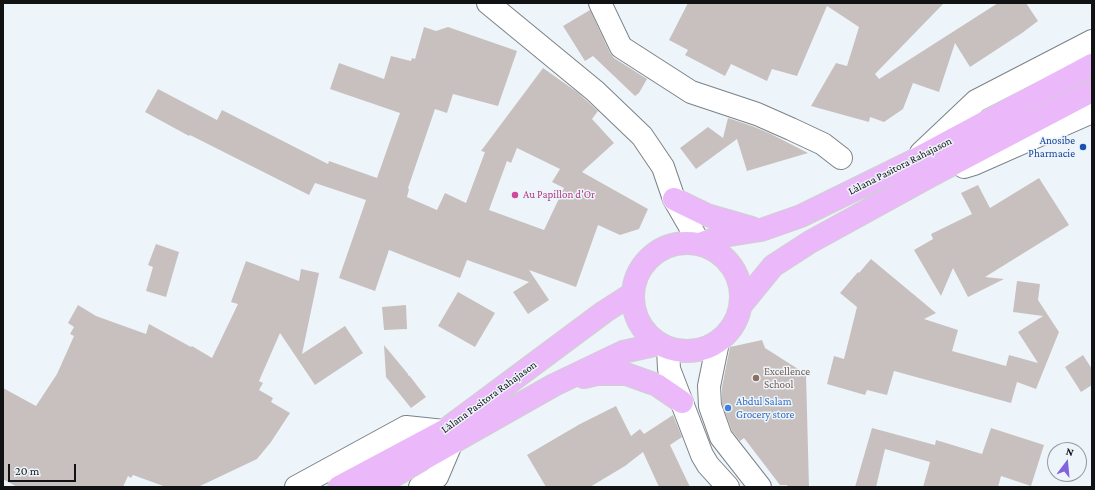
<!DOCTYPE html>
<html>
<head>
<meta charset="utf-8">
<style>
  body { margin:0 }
  #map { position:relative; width:1095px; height:490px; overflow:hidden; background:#eef5fa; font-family:"Crimson Pro",serif }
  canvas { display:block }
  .frame { position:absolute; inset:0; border:4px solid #101214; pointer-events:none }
  .north { position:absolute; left:1047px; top:442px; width:40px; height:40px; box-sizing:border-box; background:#eef5fa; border:1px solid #959a9e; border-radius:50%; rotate:16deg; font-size:11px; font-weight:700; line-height:16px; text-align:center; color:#101214 }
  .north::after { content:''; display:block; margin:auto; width:14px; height:18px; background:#8362dd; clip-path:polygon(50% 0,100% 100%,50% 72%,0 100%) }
  .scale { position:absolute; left:8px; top:464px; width:68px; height:18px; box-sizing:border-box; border:2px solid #101214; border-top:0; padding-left:5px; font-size:12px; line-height:14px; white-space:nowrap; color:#101214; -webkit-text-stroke:3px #eef5fa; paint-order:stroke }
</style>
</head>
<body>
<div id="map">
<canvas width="1095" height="490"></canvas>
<div class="frame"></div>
<div class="north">N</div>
<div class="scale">20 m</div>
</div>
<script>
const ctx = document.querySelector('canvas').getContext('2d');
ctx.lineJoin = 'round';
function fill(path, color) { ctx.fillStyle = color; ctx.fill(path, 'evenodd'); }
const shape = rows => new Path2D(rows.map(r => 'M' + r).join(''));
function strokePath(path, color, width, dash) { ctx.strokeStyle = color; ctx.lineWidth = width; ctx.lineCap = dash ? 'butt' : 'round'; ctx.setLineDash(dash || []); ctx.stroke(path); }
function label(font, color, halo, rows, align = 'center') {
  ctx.font = font + ' "Crimson Pro",serif'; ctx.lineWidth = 3; ctx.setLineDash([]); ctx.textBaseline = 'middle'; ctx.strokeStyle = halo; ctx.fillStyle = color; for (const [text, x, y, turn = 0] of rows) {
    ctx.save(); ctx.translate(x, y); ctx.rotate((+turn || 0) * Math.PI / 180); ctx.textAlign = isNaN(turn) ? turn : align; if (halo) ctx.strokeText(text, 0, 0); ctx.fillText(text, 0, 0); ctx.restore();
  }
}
const building = shape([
  [688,3,944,3,875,74,879,79,998,3,1026,3,1038,21,1022,33,970,67,955,43,939,92,913,83,903,109,884,122,870,117,869,122,811,106,836,63,847,66,859,27,827,6,797,76,772,69,767,81,731,64,725,76,685,55,688,50,669,40],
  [590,10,610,53,614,58,647,79,639,93,635,96,593,56,585,61,563,26],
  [424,27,436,31,448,27,517,51,498,106,453,94,447,113,435,109,408,188,409,189,407,197,437,210,445,193,466,203,485,152,481,151,543,68,577,92,598,111,592,119,614,143,582,172,648,209,639,229,620,235,598,225,576,287,529,270,549,300,528,314,513,292,529,282,467,260,460,278,389,250,375,291,339,278,366,200,315,183,309,195,190,135,189,136,145,112,158,89,217,120,222,110,328,164,329,161,377,178,400,113,330,89,339,63,384,79,391,56,411,61,412,58,415,59],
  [517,148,560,169,552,182,564,188,544,230,489,210,507,161,511,163],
  [728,118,752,126,771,134,808,153,747,171,737,139,696,169,680,148,708,127,723,138],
  [1039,178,1069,225,985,277,1004,279,968,297,953,268,941,296,914,250,933,239,931,234,972,214,961,193,978,185,990,208],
  [156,244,179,252,166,297,146,291,153,267,148,265],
  [871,259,936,313,924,319,958,330,952,351,1006,366,1009,355,1038,363,1018,332,1043,316,1013,312,1017,281,1040,284,1038,300,1059,332,1036,389,1017,382,1011,403,894,371,887,395,867,390,865,395,827,384,834,356,844,359,857,307,840,293,858,272,859,273],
  [246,261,299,281,301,269,319,273,302,354,345,326,363,353,315,385,280,333,259,381,263,383,259,390,273,398,271,402,290,413,271,442,257,459,198,487,166,487,133,475,131,478,128,476,123,487,17,487,3,479,3,388,36,406,57,374,74,336,70,334,74,327,68,323,78,305,96,316,146,334,149,324,191,347,192,346,212,358,238,304,231,302],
  [458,292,495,313,475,347,438,326],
  [406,305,407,329,384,330,382,307],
  [762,340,765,348,806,374,809,487,788,487,787,485,780,485,744,438,740,441,732,431,722,404,722,387,730,347],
  [384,345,408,374,408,376,409,375,426,397,411,408,386,377],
  [1083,355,1092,369,1092,385,1081,392,1065,367],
  [616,406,631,436,640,429,644,434,673,415,682,437,670,445,690,487,659,487,643,452,625,466,590,487,546,487,527,455,580,424],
  [872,428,935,445,936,440,982,454,991,428,1044,445,1031,486,1001,476,998,487,923,487,930,462,885,449,876,487,855,487]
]);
const minor = shape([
  [488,3,595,91,642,136,663,167,674,199,700,244],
  [600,3,621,47,691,92,757,114,791,129,823,144,841,158],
  [921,153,976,101,1092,41],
  [964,167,974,164,1092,112],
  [718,342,709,386,710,406,721,437,760,487],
  [668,349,669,369,702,455,708,465,728,487],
  [296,487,406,427,444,431],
  [420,487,437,477,451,444]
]);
const major = shape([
  [674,199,707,215,752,228],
  '633 297a54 54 0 1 1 108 0a54 54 0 1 1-108 0Z',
  [700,244,723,236,761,230,801,216,911,162,1092,65],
  [742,304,773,266,810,242,930,176,1092,91],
  [584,377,597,374,626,374,657,385,682,402],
  [339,487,444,431,604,312,632,294],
  [374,487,554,385,623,352,659,344]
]);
const markers = [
  [1083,147,4,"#1a4fb4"],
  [515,195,4,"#d1479c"],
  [756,378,4,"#8d6e63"],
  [728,408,4,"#3f7fe0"]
];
const transitNames = [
  ["Anosibe",1075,141],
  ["Pharmacie",1075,154]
];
const streetNames = [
  ["Làlana Pasitora Rahajason",900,166,-27],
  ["Làlana Pasitora Rahajason",489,397,-36]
];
const hotelNames = [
  ["Au Papillon d'Or",523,195]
];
const educationNames = [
  ["Excellence",764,372],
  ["School",764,385]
];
const shopNames = [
  ["Abdul Salam",736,402],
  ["Grocery store",736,415]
];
fill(building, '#c8c0be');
strokePath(minor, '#7c8287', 24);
strokePath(major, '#cfd0d0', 24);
strokePath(minor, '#fff', 22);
strokePath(major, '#ebb9fa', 22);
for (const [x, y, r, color] of markers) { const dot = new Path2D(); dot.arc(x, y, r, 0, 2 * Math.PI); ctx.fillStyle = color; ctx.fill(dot); strokePath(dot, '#eef5fa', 1.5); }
label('11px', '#164399', '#eef5fa', transitNames, 'right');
label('11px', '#101214', '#eef5fa', streetNames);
label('11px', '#b23c85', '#eef5fa', hotelNames, 'left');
label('11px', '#785e54', '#eef5fa', educationNames, 'left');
label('11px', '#366cbe', '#eef5fa', shopNames, 'left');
</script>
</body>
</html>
